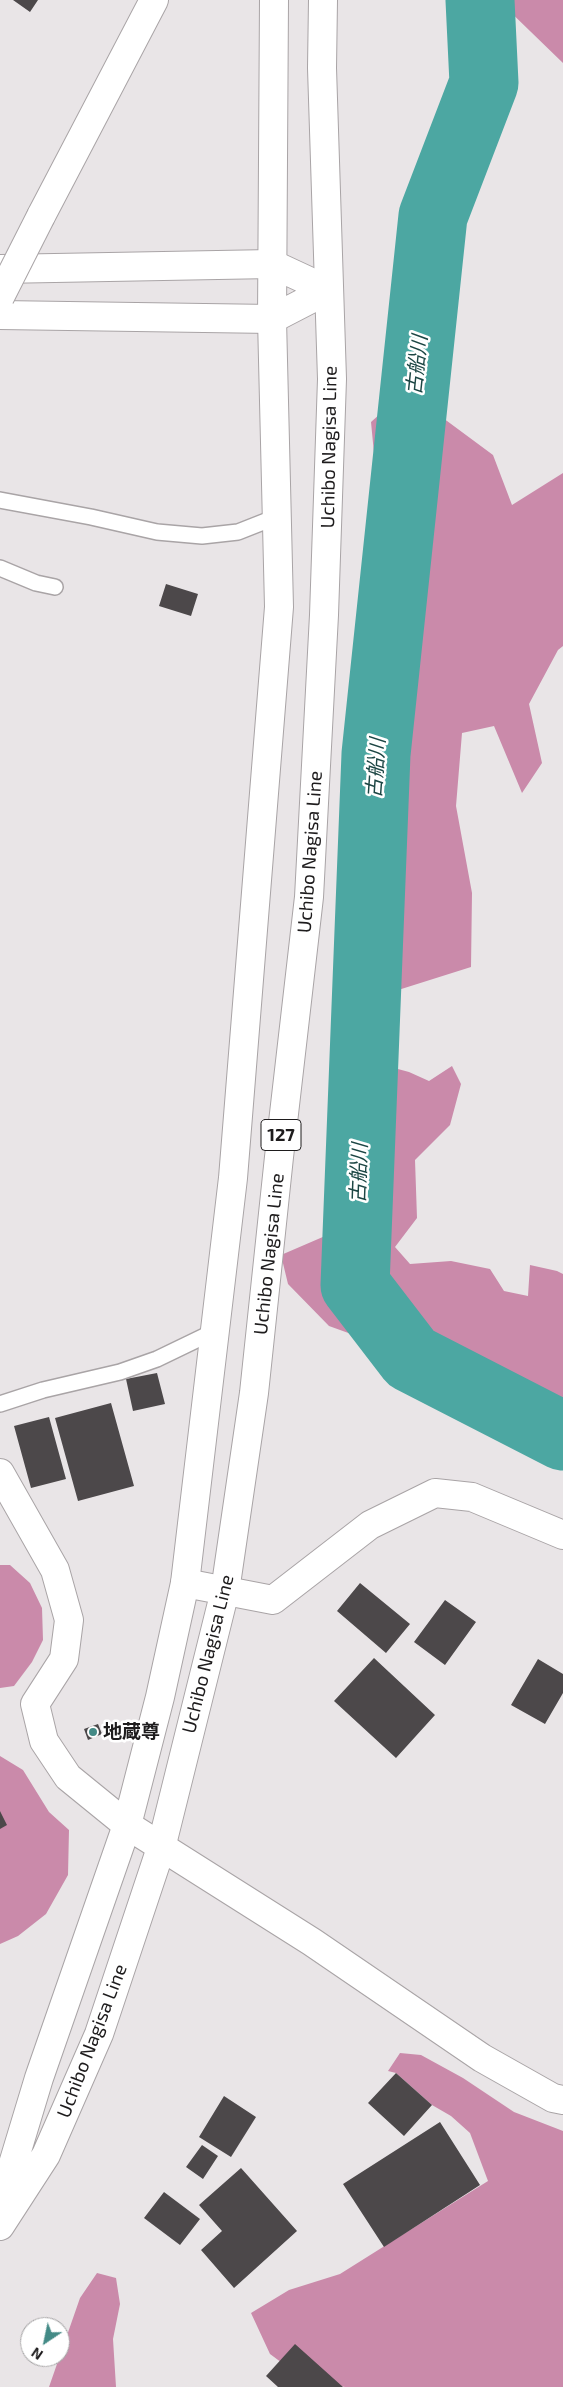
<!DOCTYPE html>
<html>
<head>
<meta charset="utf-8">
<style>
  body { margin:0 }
  #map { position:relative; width:563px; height:2387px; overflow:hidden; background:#e9e5e7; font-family:"Exo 2",sans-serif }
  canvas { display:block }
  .north { position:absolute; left:20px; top:2317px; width:50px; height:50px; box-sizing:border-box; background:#fff; border:1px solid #a5a4a5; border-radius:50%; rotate:214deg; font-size:14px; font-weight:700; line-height:20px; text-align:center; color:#1e1c1d }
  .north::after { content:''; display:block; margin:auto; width:18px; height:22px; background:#438a86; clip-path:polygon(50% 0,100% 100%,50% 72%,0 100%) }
</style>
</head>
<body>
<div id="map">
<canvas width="563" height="2387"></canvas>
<div class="north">N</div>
</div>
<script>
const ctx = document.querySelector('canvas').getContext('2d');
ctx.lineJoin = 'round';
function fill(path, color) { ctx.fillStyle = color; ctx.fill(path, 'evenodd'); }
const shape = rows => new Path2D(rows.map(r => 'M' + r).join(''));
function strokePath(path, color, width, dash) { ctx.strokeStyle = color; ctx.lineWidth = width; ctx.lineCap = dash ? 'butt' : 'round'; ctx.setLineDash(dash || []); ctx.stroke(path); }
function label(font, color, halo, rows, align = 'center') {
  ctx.font = font + ' "Exo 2","Noto Sans JP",sans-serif'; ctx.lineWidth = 5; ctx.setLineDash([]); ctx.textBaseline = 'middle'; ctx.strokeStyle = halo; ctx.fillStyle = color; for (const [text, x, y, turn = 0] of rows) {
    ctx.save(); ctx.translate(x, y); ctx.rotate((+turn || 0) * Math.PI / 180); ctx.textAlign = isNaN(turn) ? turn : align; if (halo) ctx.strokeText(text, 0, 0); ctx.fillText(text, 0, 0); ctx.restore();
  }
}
const forest = shape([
  [498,0,563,0,563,63],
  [399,397,443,418,493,455,512,505,563,473,563,646,558,650,529,704,542,763,522,793,494,726,462,733,456,806,472,893,471,967,395,991,363,932,366,859,388,788,379,660,377,485,371,422],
  [383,1065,409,1072,429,1081,452,1066,461,1084,450,1125,415,1160,417,1218,395,1247,410,1264,451,1261,490,1269,504,1291,528,1296,530,1265,557,1271,563,1274,563,1453,544,1421,498,1407,453,1359,407,1331,365,1339,329,1326,288,1284,281,1255,339,1230,353,1187,362,1088],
  [0,1565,10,1565,30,1583,42,1608,43,1640,32,1662,14,1686,0,1688],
  [0,1756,23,1770,49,1812,69,1830,68,1875,46,1914,18,1936,0,1944],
  [400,2053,421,2055,463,2078,514,2112,563,2131,563,2387,345,2387,305,2380,270,2354,251,2313,289,2290,340,2274,488,2181,470,2133,451,2116,432,2105,396,2073,388,2071],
  [97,2273,116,2278,120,2304,113,2339,116,2387,49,2387,80,2298]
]);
const river = shape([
  [480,0,484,83,433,216,376,754,355,1285,411,1358,563,1436]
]);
const building = shape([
  [13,0,38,0,30,12],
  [166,584,198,594,191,616,159,606],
  [157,1373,165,1404,133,1411,126,1379],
  [111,1403,134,1486,78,1501,55,1418],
  [49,1417,66,1479,31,1488,14,1426],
  [360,1583,410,1624,386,1653,337,1611],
  [445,1600,476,1622,445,1665,414,1642],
  [374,1658,435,1715,396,1758,334,1701],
  [538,1659,563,1674,563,1693,545,1724,511,1705],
  [98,1724,102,1734,88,1740,84,1729],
  [0,1811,7,1825,0,1829],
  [396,2073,432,2105,404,2136,368,2103],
  [224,2096,256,2117,231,2157,199,2137],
  [440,2122,480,2185,384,2247,343,2184],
  [202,2145,218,2156,203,2179,186,2167],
  [241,2168,297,2231,234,2288,201,2250,222,2231,199,2205],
  [164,2192,200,2219,180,2245,144,2218],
  [295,2344,343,2387,278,2387,266,2376]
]);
const service = shape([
  [0,500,91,517,157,532,202,536,238,532,276,517],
  [0,568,36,583,55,587],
  [0,1404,43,1390,120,1372,157,1359,215,1331]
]);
const minor = shape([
  [41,216,154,0],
  [0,1473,55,1570,69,1620,64,1659,35,1704,44,1741,68,1777,127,1825],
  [185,1583,273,1600,370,1525,435,1493,472,1497,563,1535]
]);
const tertiary = shape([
  [127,1825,312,1942,482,2058,553,2098,563,2100]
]);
const trunk = shape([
  [0,2207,39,2078,127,1825,160,1697,185,1583,233,1178,279,607,272,319,274,0],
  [0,2226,46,2155,99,2034,161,1848,225,1591,254,1393,279,1157,309,897,324,615,332,379,322,68,323,0]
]);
const motorway = shape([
  [0,269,272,264,328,290],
  [0,315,272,319,328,290]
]);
const minorBridge = shape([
  [0,297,41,216]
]);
const markers = [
  [93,1732,5,"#438a86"]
];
const shields = [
  [281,1135,40]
];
const shieldNames = [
  ["127",281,1135]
];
const streetNames = [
  ["Uchibo Nagisa Line",329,447,-89],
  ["Uchibo Nagisa Line",310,852,-86],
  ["Uchibo Nagisa Line",269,1254,-84],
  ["Uchibo Nagisa Line",208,1654,-76],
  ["Uchibo Nagisa Line",92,2041,-69]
];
const poiNames = [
  ["地蔵尊",103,1732]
];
const waterNames = [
  ["古船川",417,365,-84],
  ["古船川",376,768,-86],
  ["古船川",359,1173,-88]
];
fill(forest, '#ca8aaa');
strokePath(river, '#4ca7a2', 69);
fill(building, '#4c484a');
strokePath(service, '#a9a4a6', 18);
strokePath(minor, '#a9a4a6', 30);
strokePath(tertiary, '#a9a4a6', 30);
strokePath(trunk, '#a9a4a6', 30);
strokePath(motorway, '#a9a4a6', 30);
strokePath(service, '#fff', 15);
strokePath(minor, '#fff', 28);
strokePath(tertiary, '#fff', 28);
strokePath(trunk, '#fff', 28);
strokePath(motorway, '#fff', 28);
strokePath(minorBridge, '#a9a4a6', 30, []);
strokePath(minorBridge, '#fff', 28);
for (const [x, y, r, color] of markers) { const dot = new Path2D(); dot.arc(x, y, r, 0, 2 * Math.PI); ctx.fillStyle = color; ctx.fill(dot); strokePath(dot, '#fff', 2); }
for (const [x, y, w] of shields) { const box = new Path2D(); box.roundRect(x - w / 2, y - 15.5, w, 31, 4); ctx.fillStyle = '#fff'; ctx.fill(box); strokePath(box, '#1e1c1d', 1); }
label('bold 18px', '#1e1c1d', null, shieldNames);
label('19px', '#1e1c1d', '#fff', streetNames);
label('bold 19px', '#1e1c1d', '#fff', poiNames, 'left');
label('italic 20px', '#1c4644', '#fff', waterNames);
</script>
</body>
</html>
